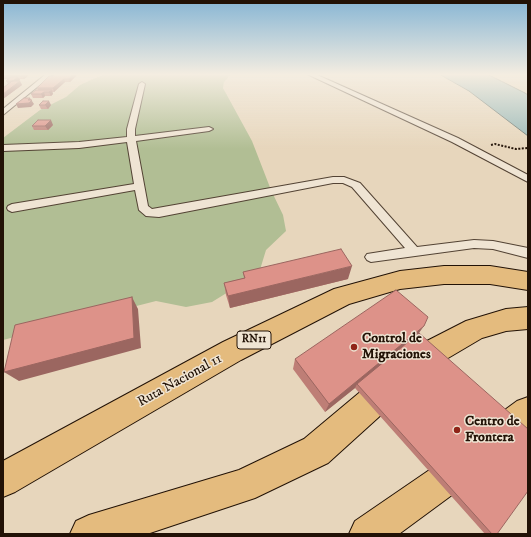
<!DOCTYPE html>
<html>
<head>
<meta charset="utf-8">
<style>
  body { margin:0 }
  #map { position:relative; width:531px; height:537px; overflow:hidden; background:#e7d6bc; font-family:"IM FELL DW Pica",serif }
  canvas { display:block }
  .frame { position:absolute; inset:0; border:4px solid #221206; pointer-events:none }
</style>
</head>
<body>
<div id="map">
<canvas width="531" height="537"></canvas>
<div class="frame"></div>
</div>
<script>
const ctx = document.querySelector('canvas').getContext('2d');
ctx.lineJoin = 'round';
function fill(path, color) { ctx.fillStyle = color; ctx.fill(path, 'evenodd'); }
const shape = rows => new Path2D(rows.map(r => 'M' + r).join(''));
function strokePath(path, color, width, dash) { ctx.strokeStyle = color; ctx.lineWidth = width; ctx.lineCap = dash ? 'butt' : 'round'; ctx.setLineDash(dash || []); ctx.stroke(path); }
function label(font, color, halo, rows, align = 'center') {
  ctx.font = font + ' "IM FELL DW Pica",serif'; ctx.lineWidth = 3; ctx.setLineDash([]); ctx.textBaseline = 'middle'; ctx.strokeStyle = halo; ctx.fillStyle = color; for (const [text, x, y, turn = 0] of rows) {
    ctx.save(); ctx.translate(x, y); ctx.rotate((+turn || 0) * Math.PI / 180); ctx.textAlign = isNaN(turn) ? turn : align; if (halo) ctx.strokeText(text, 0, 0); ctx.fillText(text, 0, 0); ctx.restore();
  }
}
const green = shape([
  [104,74,231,74,224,82,223,88,252,141,271,190,283,215,286,231,266,250,259,273,212,302,186,307,156,301,3,340,3,138,40,110,66,97,80,85]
]);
const water = shape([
  [439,74,487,74,525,93,528,95,528,136,469,91,439,74]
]);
const path = shape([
  [491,145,495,144,516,149,528,148]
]);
const minor = shape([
  [46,74,53,74,3,115,3,109,46,74],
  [307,74,315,74,458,138,528,175,528,182,452,142,307,74],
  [142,82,145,84,135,129,135,136,209,127,213,129,209,131,136,141,148,206,152,209,333,177,344,177,360,183,417,247,474,240,493,241,528,248,528,258,493,249,474,248,371,262,367,260,365,257,367,254,405,248,352,187,343,183,333,183,159,217,146,216,139,210,135,190,12,212,8,210,7,208,8,206,12,204,134,184,127,142,79,148,3,151,3,145,79,142,127,137,127,129,139,84,142,82]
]);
const trunk = shape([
  [444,266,490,266,528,272,528,290,490,284,444,284,400,289,349,304,241,360,15,492,3,497,3,461,223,342,334,289,400,271,444,266],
  [528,307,528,329,506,331,482,338,443,361,433,365,423,361,420,352,423,343,466,321,506,309,528,307],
  [370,389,381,393,385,404,381,415,328,463,255,498,147,534,70,534,76,521,89,515,239,470,304,439,359,393,370,389],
  [528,397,528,431,513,439,502,434,497,423,502,412,517,401,528,397],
  [440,466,452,471,457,483,452,495,399,534,349,534,355,521,428,471,440,466]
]);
const wall = shape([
  [3,74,38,74,27,74,28,76,24,79,20,79,20,80,19,81,20,81,22,85,3,99,3,88,8,84,6,81,8,79,3,79],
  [77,75,70,82,65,82,54,92,52,92,53,94,51,96,45,96,43,98,33,98,31,94,38,90,37,88,49,76],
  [39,105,51,105,48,109,41,109],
  [53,125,48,130,34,130,32,126],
  [243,272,348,279,230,308,226,295,224,283,244,278],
  [419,333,497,534,485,534,355,388,325,412,293,369,295,359]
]);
const shadedWall = shape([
  [24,74,26,74,28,76,24,79,22,76],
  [73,74,77,74,77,75,70,82,69,79],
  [18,77,20,80,15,84,13,81],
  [64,79,65,82,54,92,53,88],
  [20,81,22,85,3,99,3,94],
  [52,90,53,94,51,96,49,92],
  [44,92,45,96,43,98,41,94],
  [30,98,34,104,31,107,18,108,16,104,28,100],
  [49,101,51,105,48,109,45,105],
  [51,120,53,125,48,130,45,126],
  [352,266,348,279,230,308,228,296],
  [132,297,138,309,141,348,19,381,4,372],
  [424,326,416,337,357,384,355,388,325,412,329,404]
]);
const building = shape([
  [3,74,24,74,22,76,3,75,3,74],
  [55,74,73,74,69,79,64,79,53,88,37,88,49,76,53,76,55,74],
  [11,77,18,77,13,81,6,81,11,77],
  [12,81,20,81,3,94,3,88,12,81],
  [36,90,52,90,49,92,44,92,41,94,31,94,36,90],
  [24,98,30,98,28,100,32,100,29,103,16,104,24,98],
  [43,101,49,101,45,105,39,105,43,101],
  [38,120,51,120,45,126,32,126,38,120],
  [341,249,352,266,228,296,224,283,245,278,243,272,341,249],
  [396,290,428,317,424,326,329,404,295,359,396,290],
  [132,297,134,338,4,372,15,325,132,297],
  [419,333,528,429,528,491,497,534,492,534,357,384,419,333]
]);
const markers = [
  [354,347,4,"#8f2418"],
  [457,430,4,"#8f2418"]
];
const shields = [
  [254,340,34]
];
const shieldNames = [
  ["RN11",254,340]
];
const nearPoinames = [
  ["Control de",362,339],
  ["Migraciones",362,355],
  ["Centro de",465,422],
  ["Frontera",465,438]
];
const nearStreetnames = [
  ["Ruta Nacional 11",180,381,-29]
];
fill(green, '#b1be94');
fill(water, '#98b8b7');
strokePath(water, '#697670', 1);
strokePath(minor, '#534334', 2);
strokePath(trunk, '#221206', 2);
strokePath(path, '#221206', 2, [2, 1.5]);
fill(minor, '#efe4d3');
fill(trunk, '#e4bb7e');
fill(wall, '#be7e76');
fill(shadedWall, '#9b6660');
fill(building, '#dd9289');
strokePath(building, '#9b6660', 1);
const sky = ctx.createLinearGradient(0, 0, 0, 149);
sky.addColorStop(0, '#88b6d4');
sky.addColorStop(0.5, '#f4ede1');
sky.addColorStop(1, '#f4ede100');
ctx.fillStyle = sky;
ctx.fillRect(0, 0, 531, 149);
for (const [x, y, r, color] of markers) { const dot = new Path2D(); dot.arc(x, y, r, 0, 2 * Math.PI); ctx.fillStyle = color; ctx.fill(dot); strokePath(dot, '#efe4d3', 1.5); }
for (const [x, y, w] of shields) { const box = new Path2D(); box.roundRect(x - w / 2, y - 9, w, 18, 3); ctx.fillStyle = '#efe4d3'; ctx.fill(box); strokePath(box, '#221206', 1); }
label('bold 11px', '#221206', null, shieldNames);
label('bold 14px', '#221206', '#efe4d3', nearPoinames, 'left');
label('14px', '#221206', '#efe4d3', nearStreetnames);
</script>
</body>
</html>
